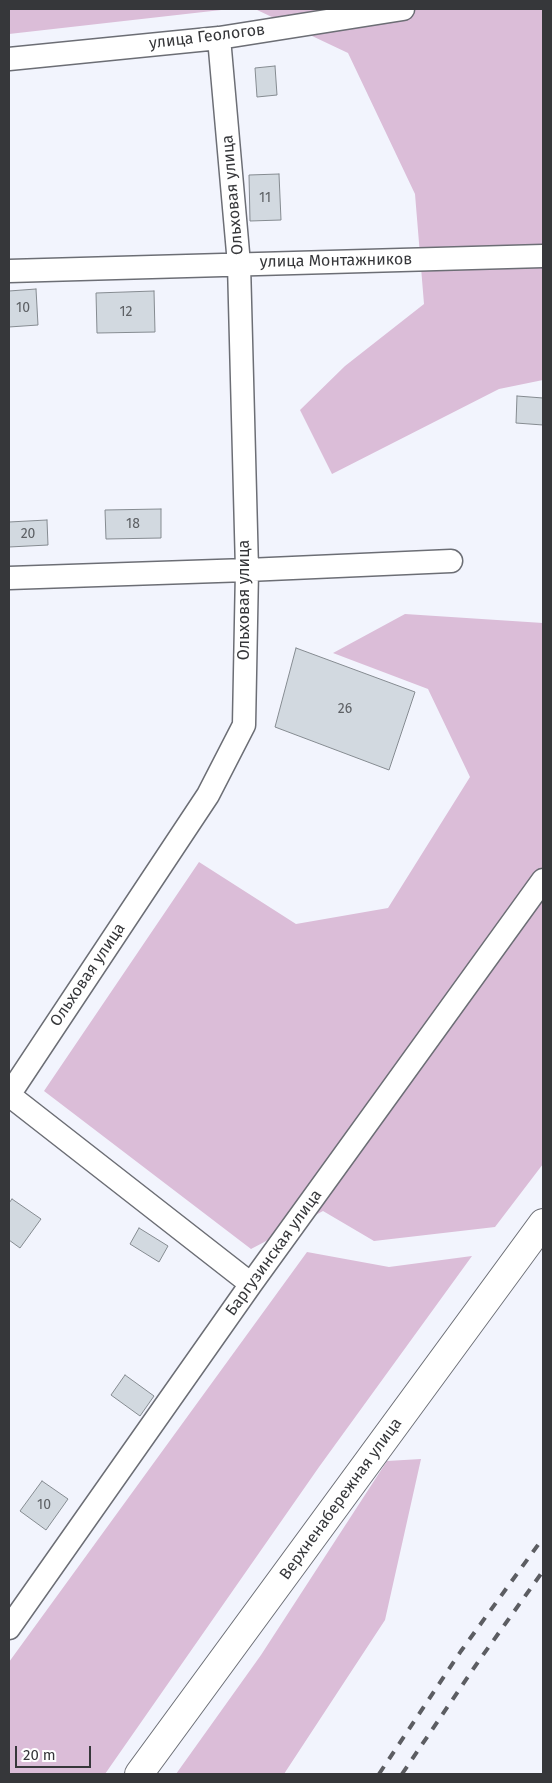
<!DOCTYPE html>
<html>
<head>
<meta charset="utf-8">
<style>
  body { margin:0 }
  #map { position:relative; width:552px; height:1783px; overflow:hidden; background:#f2f4fd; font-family:"Fira Sans",sans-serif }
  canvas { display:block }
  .frame { position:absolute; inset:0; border:10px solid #36373a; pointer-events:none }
  .scale { position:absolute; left:15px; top:1746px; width:76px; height:22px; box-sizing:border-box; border:2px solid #36373a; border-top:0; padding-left:6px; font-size:15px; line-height:18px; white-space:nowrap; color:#36373a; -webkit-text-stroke:4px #fff; paint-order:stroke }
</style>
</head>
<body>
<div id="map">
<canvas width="552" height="1783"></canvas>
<div class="frame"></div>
<div class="scale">20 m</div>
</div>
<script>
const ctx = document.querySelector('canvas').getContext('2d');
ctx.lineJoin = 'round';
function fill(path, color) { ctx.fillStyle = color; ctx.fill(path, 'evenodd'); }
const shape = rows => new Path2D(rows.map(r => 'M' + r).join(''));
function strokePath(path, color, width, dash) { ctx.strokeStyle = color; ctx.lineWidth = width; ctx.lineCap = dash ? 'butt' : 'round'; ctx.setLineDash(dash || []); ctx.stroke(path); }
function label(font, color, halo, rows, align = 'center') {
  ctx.font = font + ' "Fira Sans",sans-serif'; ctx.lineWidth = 4.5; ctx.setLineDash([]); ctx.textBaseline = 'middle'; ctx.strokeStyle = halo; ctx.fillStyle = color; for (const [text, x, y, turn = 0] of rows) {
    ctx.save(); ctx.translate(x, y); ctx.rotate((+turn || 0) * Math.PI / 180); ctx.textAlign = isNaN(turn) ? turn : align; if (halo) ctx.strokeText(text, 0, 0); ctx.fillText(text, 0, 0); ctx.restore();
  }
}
const green = shape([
  [9,9,230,9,9,34],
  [255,9,543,9,543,380,499,389,332,474,300,410,345,366,424,304,415,194,348,53],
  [405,614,543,623,543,1164,495,1227,374,1241,323,1211,251,1249,44,1091,199,862,296,924,388,908,470,777,428,689,333,653],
  [307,1252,389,1267,472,1256,319,1467,105,1774,9,1774,9,1662],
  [421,1459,385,1620,284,1774,176,1774,261,1655,387,1461]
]);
const building = shape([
  [275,66,277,95,257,97,255,68,275,66],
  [279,174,281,220,250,221,249,175,279,174],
  [36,289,38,325,9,327,9,291,36,289],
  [154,291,155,332,97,333,96,293,154,291],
  [517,396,543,398,543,425,516,423,517,396],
  [161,509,161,538,106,539,105,510,161,509],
  [47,520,48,545,9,547,9,522,47,520],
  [296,648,415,692,389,770,275,727,296,648],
  [12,1199,41,1219,20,1248,9,1240,9,1203,12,1199],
  [139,1228,168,1246,159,1262,130,1244,139,1228],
  [125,1375,154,1396,140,1416,111,1395,125,1375],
  [42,1481,68,1499,46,1530,20,1511,42,1481]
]);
const minor = shape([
  [9,59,219,38,403,9],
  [9,271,543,256],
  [9,578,247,570,451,561],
  [9,1095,208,795,244,725,247,570,239,264,219,38],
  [9,1095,251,1284],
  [9,1628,251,1284,543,880]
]);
const tertiary = shape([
  [139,1774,543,1223]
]);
const rail = shape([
  [379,1774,461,1651,543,1538],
  [402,1774,478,1662,543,1571]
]);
const numberNames = [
  ["11",265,198],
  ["10",23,308],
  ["12",126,312],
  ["18",133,524],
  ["20",28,534],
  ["26",345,709],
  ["10",44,1505]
];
const streetNames = [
  ["улица Геологов",207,37,-7],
  ["Ольховая улица",233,195,-95],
  ["улица Монтажников",336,261,-1],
  ["Ольховая улица",245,600,-90],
  ["Ольховая улица",88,975,-56],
  ["Баргузинская улица",274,1253,-54],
  ["Верхненабережная улица",341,1499,-54]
];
fill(green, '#dbbdd8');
fill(building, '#d2d9e0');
strokePath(building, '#858b91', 1);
strokePath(minor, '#6c6e75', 25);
strokePath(tertiary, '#6c6e75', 30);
strokePath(minor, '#fff', 22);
strokePath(tertiary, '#fff', 28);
strokePath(rail, '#5c5d62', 4, [9, 9]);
label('14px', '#5d6064', null, numberNames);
label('16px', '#36373a', '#fff', streetNames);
</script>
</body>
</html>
